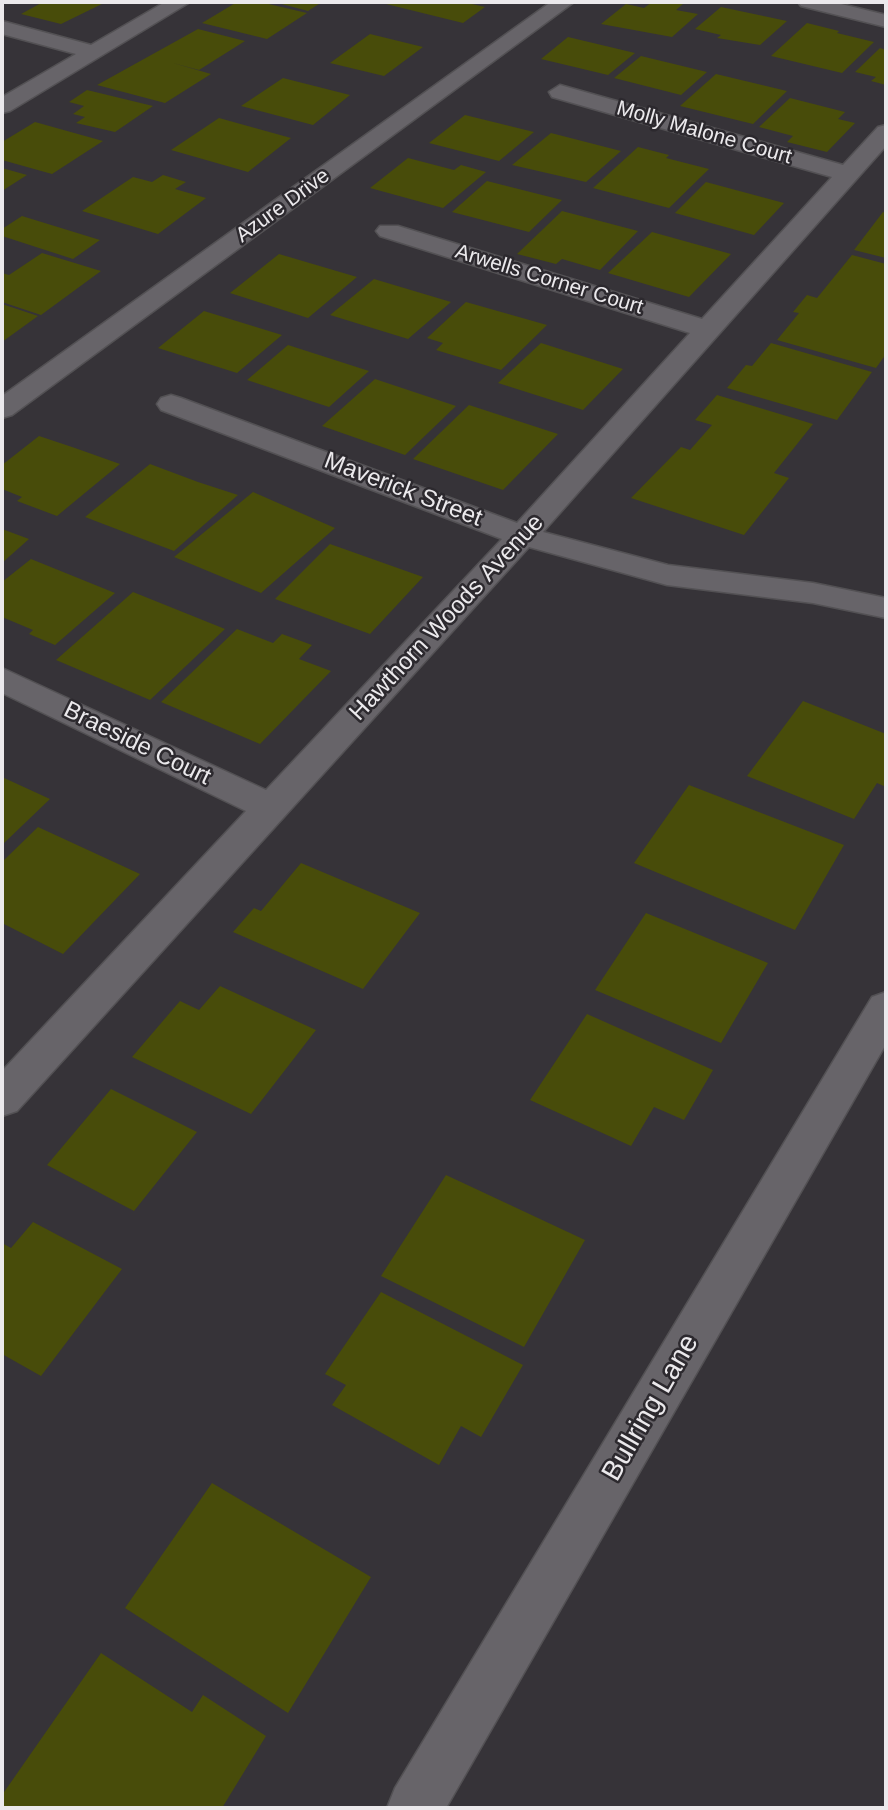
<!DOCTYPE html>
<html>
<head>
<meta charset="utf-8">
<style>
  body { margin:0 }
  #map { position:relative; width:888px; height:1810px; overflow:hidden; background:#363338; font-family:Arial,sans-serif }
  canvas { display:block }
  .frame { position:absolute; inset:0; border:4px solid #ebe9ec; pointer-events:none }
</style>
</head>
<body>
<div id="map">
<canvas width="888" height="1810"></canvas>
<div class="frame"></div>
</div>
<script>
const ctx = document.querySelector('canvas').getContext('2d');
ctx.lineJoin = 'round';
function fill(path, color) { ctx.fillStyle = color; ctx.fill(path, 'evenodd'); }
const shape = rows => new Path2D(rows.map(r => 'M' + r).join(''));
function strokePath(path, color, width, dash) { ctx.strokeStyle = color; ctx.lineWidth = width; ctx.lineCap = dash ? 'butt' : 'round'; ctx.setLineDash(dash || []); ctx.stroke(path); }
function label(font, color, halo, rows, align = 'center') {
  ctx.font = font + ' Arial,sans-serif'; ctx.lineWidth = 5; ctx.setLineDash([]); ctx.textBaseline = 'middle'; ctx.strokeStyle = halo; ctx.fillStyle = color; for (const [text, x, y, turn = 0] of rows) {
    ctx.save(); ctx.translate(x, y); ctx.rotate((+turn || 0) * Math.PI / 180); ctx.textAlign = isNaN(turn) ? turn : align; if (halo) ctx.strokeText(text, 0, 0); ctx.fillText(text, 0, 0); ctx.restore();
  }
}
const building = shape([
  [43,2,106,2,61,24,21,14],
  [237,2,260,2,307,13,267,39,202,23],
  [274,2,322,2,308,11],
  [390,2,475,2,472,4,485,7,463,23,386,4],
  [652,2,683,4,676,10,698,14,672,37,601,24,626,4,644,8],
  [721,7,787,21,760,45,717,38,721,35,695,29],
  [807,23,839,31,837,33,874,42,842,73,771,56],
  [198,29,245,41,199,70,173,63,211,74,165,103,97,85],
  [370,34,423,47,384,76,330,63],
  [568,37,635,53,608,75,541,59],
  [880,48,886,50,886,85,871,81,876,77,855,72],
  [641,56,707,72,681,95,614,78],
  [716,74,787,91,753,124,680,106],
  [283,78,350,95,313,125,241,106],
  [87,90,153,106,115,132,76,123,85,117,73,114,84,106,69,102],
  [790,98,845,112,838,119,855,123,827,152,787,142,793,136,759,127],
  [465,115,534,132,499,161,429,143],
  [219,118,291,138,248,172,171,150],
  [35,122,103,141,52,174,2,160,2,142],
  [551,133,621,151,586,182,512,165],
  [638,147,669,155,666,158,709,169,669,208,593,188],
  [408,158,454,170,461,165,486,172,443,208,370,188],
  [2,168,27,175,2,191],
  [163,175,186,182,175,189,206,198,158,234,82,211,133,177,152,182],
  [487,181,562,200,529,232,452,212],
  [706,182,784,203,754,235,675,213],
  [562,211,638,231,600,270,562,259,556,264,517,254],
  [883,212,886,213,886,258,854,250],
  [22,216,100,240,73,259,2,236,2,229],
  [652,232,731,254,689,297,608,273],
  [42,253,101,271,41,315,2,302,2,273,9,275],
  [279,254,357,277,308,318,230,293],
  [852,255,886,264,886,354,876,368,777,340,799,313,793,312,807,295,817,298],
  [374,279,451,302,408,339,330,315],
  [466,302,547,325,501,370,436,350,443,343,427,338],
  [2,304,38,316,2,342],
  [204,311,282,335,237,373,158,348],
  [541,343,623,369,583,410,498,383],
  [771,343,872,372,837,420,727,388,746,365,752,366],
  [288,345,369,371,329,407,247,380],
  [375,379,456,406,405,455,322,426],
  [717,395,813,424,774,473,789,478,744,535,631,498,681,447,690,450,712,425,695,420],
  [469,405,558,434,503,490,413,459],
  [39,436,75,448,120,464,57,516,17,501,22,497,2,489,2,465],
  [150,464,198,482,238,495,174,551,85,517],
  [253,492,335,528,261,593,174,557],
  [2,529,29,539,2,563],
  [330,544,423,577,370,634,275,599],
  [31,559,115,593,55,645,29,634,33,630,2,617,2,582],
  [133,592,225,629,150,700,56,660],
  [237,629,273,643,282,634,312,645,299,659,331,671,260,744,161,702],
  [803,701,886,734,886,787,877,783,854,819,747,776],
  [2,777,50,799,2,845],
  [689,785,844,845,795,930,634,863],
  [38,827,140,874,63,954,2,923,2,862],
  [301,863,420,913,363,989,233,932,254,908,261,911],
  [646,913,768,963,721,1043,595,990],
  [220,986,316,1030,251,1114,132,1057,180,1001,199,1010],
  [587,1014,713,1070,684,1120,654,1107,631,1146,530,1100],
  [111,1089,197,1132,134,1211,47,1165],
  [446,1175,585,1240,524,1347,381,1276],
  [33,1222,122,1269,41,1376,2,1354,2,1243,11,1248],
  [381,1292,523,1365,481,1437,461,1426,439,1465,332,1405,346,1385,325,1374],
  [212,1483,371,1577,288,1713,125,1608],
  [101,1653,192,1712,203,1695,266,1736,222,1808,2,1808,2,1795]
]);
const minor = shape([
  [165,2,190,2,10,111,2,113,2,97,76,54,2,34,2,21,91,45,165,2],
  [798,2,833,2,886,15,886,27,801,6,798,2],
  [560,85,843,165,878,127,886,125,886,146,543,532,668,565,813,583,886,598,886,618,813,603,667,585,529,547,17,1111,2,1116,2,1071,246,811,2,693,2,668,266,790,502,539,161,410,157,404,161,398,171,395,181,398,517,523,690,333,380,236,376,231,380,226,398,226,702,319,832,177,552,97,549,92,560,85],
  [886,992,886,1044,446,1808,387,1808,395,1788,872,997,886,992]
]);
const tertiary = shape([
  [551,2,574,2,12,415,2,418,2,396,551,2]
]);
const farStreetnames = [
  ["Molly Malone Court",704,133,16],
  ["Azure Drive",283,206,-36],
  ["Arwells Corner Court",549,280,17]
];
const streetNames = [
  ["Maverick Street",403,490,21],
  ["Hawthorn Woods Avenue",447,618,-47],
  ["Braeside Court",137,744,26]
];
const nearStreetnames = [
  ["Bullring Lane",651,1408,-60]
];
fill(building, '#484c0a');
strokePath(minor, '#535154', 3);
strokePath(tertiary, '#535154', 3);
fill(minor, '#676469');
fill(tertiary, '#676469');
label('21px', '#ebe9ec', '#2c292e', farStreetnames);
label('24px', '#ebe9ec', '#2c292e', streetNames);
label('28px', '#ebe9ec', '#2c292e', nearStreetnames);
</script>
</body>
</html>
